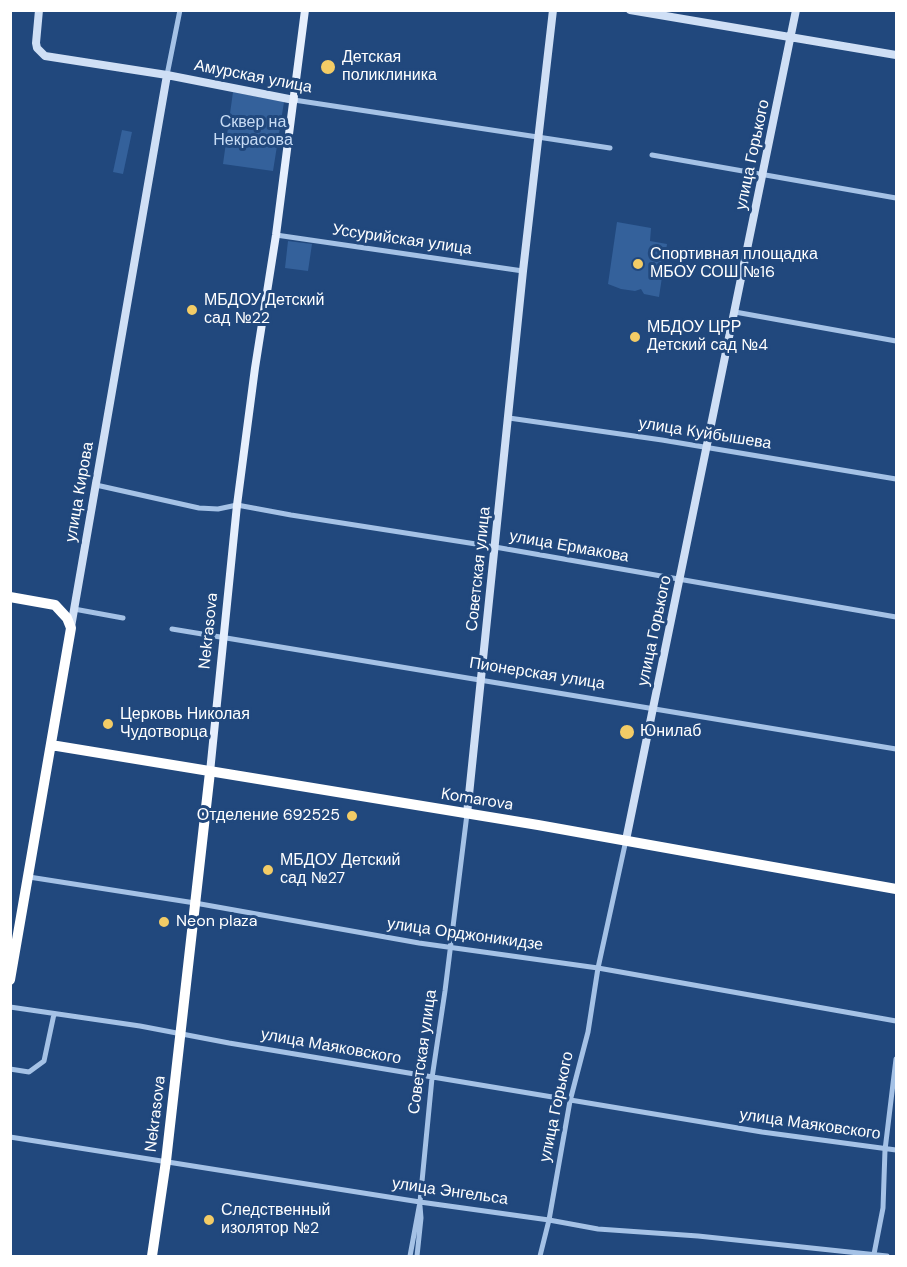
<!DOCTYPE html>
<html>
<head>
<meta charset="utf-8">
<style>
  body { margin:0 }
  #map { position:relative; width:907px; height:1267px; overflow:hidden; background:#21487d; font-family:"DM Sans",sans-serif }
  canvas { display:block }
  .frame { position:absolute; inset:0; border:12px solid #fff; pointer-events:none }
</style>
</head>
<body>
<div id="map">
<canvas width="907" height="1267"></canvas>
<div class="frame"></div>
</div>
<script>
const ctx = document.querySelector('canvas').getContext('2d');
ctx.lineJoin = 'round';
function fill(path, color) { ctx.fillStyle = color; ctx.fill(path, 'evenodd'); }
const shape = rows => new Path2D(rows.map(r => 'M' + r).join(''));
function strokePath(path, color, width, dash) { ctx.strokeStyle = color; ctx.lineWidth = width; ctx.lineCap = dash ? 'butt' : 'round'; ctx.setLineDash(dash || []); ctx.stroke(path); }
function label(font, color, halo, rows, align = 'center') {
  ctx.font = font + ' "DM Sans",sans-serif'; ctx.lineWidth = 6; ctx.setLineDash([]); ctx.textBaseline = 'middle'; ctx.strokeStyle = halo; ctx.fillStyle = color; for (const [text, x, y, turn = 0] of rows) {
    ctx.save(); ctx.translate(x, y); ctx.rotate((+turn || 0) * Math.PI / 180); ctx.textAlign = isNaN(turn) ? turn : align; if (halo) ctx.strokeText(text, 0, 0); ctx.fillText(text, 0, 0); ctx.restore();
  }
}
const green = shape([
  [233,92,284,102,273,171,223,164],
  [122,130,132,132,123,174,113,172],
  [617,222,651,228,650,241,667,244,659,297,644,294,641,289,635,291,621,289,608,284],
  [288,241,312,244,308,271,285,268]
]);
const street = shape([
  [167,75,180,10],
  [294,100,610,148],
  [652,155,896,198],
  [276,235,523,271],
  [735,312,896,341],
  [509,418,662,440,896,479],
  [96,485,199,508,218,509,237,505,291,515,495,547,896,617],
  [74,609,123,618],
  [172,629,896,749],
  [29,877,195,903,419,943,598,968,896,1021],
  [10,1007,140,1026,229,1043,762,1132,896,1150],
  [10,1069,29,1072,44,1061,54,1014],
  [10,1137,420,1202,549,1220,598,1229,698,1236,887,1256],
  [874,1254,883,1208,885,1150,896,1059],
  [410,1256,420,1202,432,1078,445,991,467,814],
  [417,1256,421,1218,420,1206],
  [540,1256,549,1220,570,1101,588,1032,598,968,626,840]
]);
const secondary = shape([
  [39,10,36,43,37,48,45,56,167,75,294,100],
  [630,10,896,55],
  [71,627,167,75],
  [467,814,523,271,553,10],
  [626,840,796,10]
]);
const primary = shape([
  [210,772,237,505,255,368,276,235,305,10]
]);
const highway = shape([
  [10,597,55,605,67,618,71,628,10,980],
  [51,745,538,825,896,889],
  [152,1256,166,1161,210,772]
]);
const markers = [
  [328,67,8,"#f3cc66"],
  [638,264,6,"#f3cc66"],
  [192,310,6,"#f3cc66"],
  [635,337,6,"#f3cc66"],
  [108,724,6,"#f3cc66"],
  [627,732,8,"#f3cc66"],
  [352,816,6,"#f3cc66"],
  [268,870,6,"#f3cc66"],
  [164,922,6,"#f3cc66"],
  [209,1220,6,"#f3cc66"]
];
const poiNames = [
  ["Детская",342,58],
  ["поликлиника",342,76],
  ["Спортивная площадка",650,255],
  ["МБОУ СОШ №16",650,273],
  ["МБДОУ Детский",204,301],
  ["сад №22",204,319],
  ["МБДОУ ЦРР",647,328],
  ["Детский сад №4",647,346],
  ["Церковь Николая",120,715],
  ["Чудотворца",120,733],
  ["Юнилаб",640,732],
  ["Отделение 692525",340,816,"right"],
  ["МБДОУ Детский",280,861],
  ["сад №27",280,879],
  ["Neon plaza",176,922],
  ["Следственный",221,1211],
  ["изолятор №2",221,1229]
];
const streetNames = [
  ["Амурская улица",253,77,11],
  ["улица Горького",753,155,-78],
  ["Уссурийская улица",402,240,8],
  ["улица Куйбышева",705,434,9],
  ["улица Кирова",80,492,-80],
  ["улица Ермакова",569,547,10],
  ["Советская улица",479,569,-84],
  ["Nekrasova",209,631,-84],
  ["улица Горького",655,631,-78],
  ["Пионерская улица",537,674,9],
  ["Komarova",477,800,9],
  ["улица Орджоникидзе",465,935,8],
  ["улица Маяковского",331,1047,10],
  ["Советская улица",423,1052,-82],
  ["улица Горького",557,1107,-78],
  ["Nekrasova",156,1114,-83],
  ["улица Маяковского",810,1125,8],
  ["улица Энгельса",450,1192,8]
];
const parkNames = [
  ["Сквер на",253,123],
  ["Некрасова",253,141]
];
fill(green, '#34619b');
strokePath(street, '#a5c2e6', 5);
strokePath(secondary, '#cfdff5', 8);
strokePath(primary, '#e6effd', 8);
strokePath(highway, '#fff', 10);
for (const [x, y, r, color] of markers) { const dot = new Path2D(); dot.arc(x, y, r, 0, 2 * Math.PI); ctx.fillStyle = color; ctx.fill(dot); strokePath(dot, '#21487d', 2); }
label('16px', '#fff', '#21487d', poiNames, 'left');
label('16px', '#fff', '#21487d', streetNames);
label('16px', '#c8dcf5', '#21487d', parkNames);
</script>
</body>
</html>
